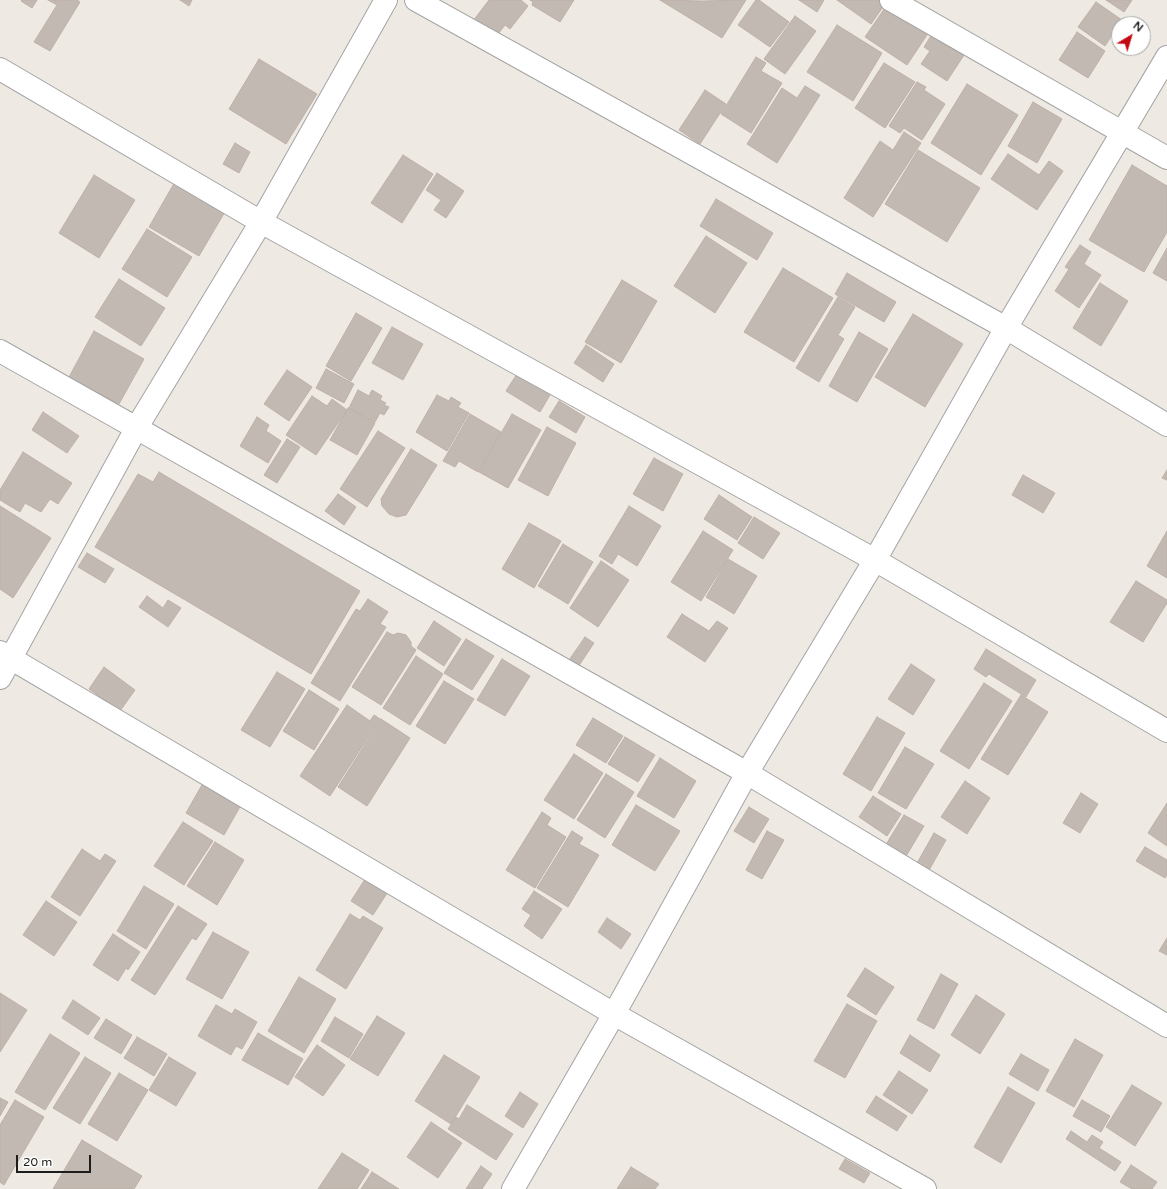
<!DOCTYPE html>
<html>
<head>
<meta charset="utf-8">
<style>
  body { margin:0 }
  #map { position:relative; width:1167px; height:1189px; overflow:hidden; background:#eeeae3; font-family:"Varela Round",sans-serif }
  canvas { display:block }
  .north { position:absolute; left:1111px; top:16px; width:40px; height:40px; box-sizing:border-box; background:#fff; border:1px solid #a5a5a5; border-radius:50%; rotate:38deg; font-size:11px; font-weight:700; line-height:16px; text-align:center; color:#1d1d1d }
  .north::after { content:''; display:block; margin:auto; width:14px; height:18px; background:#c20812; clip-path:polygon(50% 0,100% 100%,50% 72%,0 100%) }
  .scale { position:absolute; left:16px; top:1155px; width:75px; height:18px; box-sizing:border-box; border:2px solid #1d1d1d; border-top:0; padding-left:5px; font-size:12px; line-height:14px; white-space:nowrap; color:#1d1d1d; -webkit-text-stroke:3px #fff; paint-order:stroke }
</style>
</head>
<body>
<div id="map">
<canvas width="1167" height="1189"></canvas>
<div class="north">N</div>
<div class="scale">20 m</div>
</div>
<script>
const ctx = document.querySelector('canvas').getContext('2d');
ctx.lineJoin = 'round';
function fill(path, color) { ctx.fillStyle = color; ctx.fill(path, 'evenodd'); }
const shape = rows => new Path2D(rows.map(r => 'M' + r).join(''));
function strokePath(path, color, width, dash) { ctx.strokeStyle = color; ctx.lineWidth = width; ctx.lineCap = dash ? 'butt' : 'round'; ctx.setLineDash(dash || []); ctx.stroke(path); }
const building = shape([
  [22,0,37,0,32,8,21,1,22,0],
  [48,0,77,0,80,2,50,51,34,42,57,5,48,0],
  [180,0,192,0,189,6,180,0],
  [489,0,521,0,528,6,510,29,505,25,495,38,473,21,489,0],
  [530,0,574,0,560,22,532,5,533,2,530,0],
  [660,0,702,1,746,0,722,38,660,0],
  [756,0,759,0,789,22,770,47,738,25,756,0],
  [799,0,824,0,817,12,799,0],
  [837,0,880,0,885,4,871,24,837,0],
  [1106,0,1132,0,1124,12,1106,0],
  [889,2,931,29,907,65,865,37,889,2],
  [1096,2,1122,20,1105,46,1078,27,1096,2],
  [795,16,816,31,785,74,764,59,795,16],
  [837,25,882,53,853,101,807,72,837,25],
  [934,31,966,52,947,81,921,64,930,51,924,47,934,31],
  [1077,32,1105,51,1088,78,1059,60,1077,32],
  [756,57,766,63,761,71,782,83,751,133,721,114,756,57],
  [259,59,317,94,286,144,229,109,259,59],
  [884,63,915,82,885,128,855,108,884,63],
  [917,82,926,87,924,90,945,104,922,140,904,128,900,133,889,126,917,82],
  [967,84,1018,115,981,175,931,143,967,84],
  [805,86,820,95,777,163,747,144,782,88,797,98,805,86],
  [705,90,726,104,700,144,679,130,705,90],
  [1033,102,1062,119,1037,163,1008,146,1033,102],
  [904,132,921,143,873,217,844,198,880,141,893,150,904,132],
  [235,143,250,152,239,173,223,164,235,143],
  [918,150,980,188,947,242,885,204,918,150],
  [1008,154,1039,175,1049,161,1063,171,1037,210,991,179,1008,154],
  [403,155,433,174,402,223,371,203,403,155],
  [1132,165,1167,186,1167,232,1144,272,1089,240,1132,165],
  [437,173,464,191,446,218,434,210,441,200,426,190,437,173],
  [94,175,135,200,99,258,59,233,94,175],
  [176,180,226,210,199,256,149,227,176,180],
  [716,199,773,233,757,260,700,226,716,199],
  [147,229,192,257,167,297,122,269,147,229],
  [706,236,747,263,715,313,674,286,706,236],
  [1080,245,1091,252,1084,264,1101,275,1079,308,1055,291,1069,269,1065,267,1080,245],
  [1167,248,1167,281,1153,273,1167,248],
  [783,268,833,298,794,362,744,332,783,268],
  [847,273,896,302,884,322,835,294,847,273],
  [119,279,165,308,141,346,95,317,119,279],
  [622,280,657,301,621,363,585,342,622,280],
  [1100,283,1128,301,1101,346,1073,328,1100,283],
  [838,297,855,307,838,335,844,339,819,382,796,368,838,297],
  [356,313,382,328,351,381,326,366,356,313],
  [913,314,963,344,925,407,875,377,913,314],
  [392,327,423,344,403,380,372,363,392,327],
  [94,331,144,359,119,404,69,377,94,331],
  [859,332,888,349,857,402,829,386,859,332],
  [586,345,614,364,603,382,574,363,586,345],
  [326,369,354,384,344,403,316,388,326,369],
  [287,370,312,387,289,421,264,404,287,370],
  [517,374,550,395,540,412,506,391,517,374],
  [358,390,369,396,372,390,382,396,380,400,386,403,384,405,389,407,384,415,380,413,375,422,349,408,358,390],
  [437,395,449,401,451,397,461,403,458,407,469,413,447,451,416,432,437,395],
  [312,396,327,406,332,399,347,410,316,455,286,435,312,396],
  [559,401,585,417,576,433,549,417,559,401],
  [348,408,375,423,357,455,330,440,348,408],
  [43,412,79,436,67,453,32,430,43,412],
  [470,414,501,432,478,472,459,461,455,467,443,461,470,414],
  [512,414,541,430,508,488,479,472,512,414],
  [257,417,269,425,266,431,281,441,268,463,240,446,257,417],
  [547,427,576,443,548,496,518,480,547,427],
  [378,431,405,448,367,507,340,489,378,431],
  [287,439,300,447,277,483,264,475,287,439],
  [411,449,437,465,406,515,397,517,389,514,382,506,381,499,411,449],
  [23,452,72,483,58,504,50,499,41,512,25,503,20,512,0,500,0,490,23,452],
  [654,458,683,474,663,511,633,494,654,458],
  [1167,470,1167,480,1162,478,1167,470],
  [159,472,360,591,311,674,95,547,138,474,153,482,159,472],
  [1023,475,1055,493,1043,513,1012,495,1023,475],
  [338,494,356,507,344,525,325,511,338,494],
  [719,495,752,517,737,540,704,519,719,495],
  [0,506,51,538,13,598,0,589,0,506],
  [629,506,661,526,637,566,618,554,612,564,599,556,629,506],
  [754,517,780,533,763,559,738,543,754,517],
  [529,523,561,541,534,588,502,569,529,523],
  [703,531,733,550,701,601,671,582,703,531],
  [1167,531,1167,578,1147,566,1167,531],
  [563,544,593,562,568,604,538,586,563,544],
  [87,553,114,569,105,583,78,567,87,553],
  [728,559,757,576,734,614,706,597,728,559],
  [601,561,629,580,598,627,570,608,601,561],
  [1136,581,1167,600,1167,603,1143,642,1110,622,1136,581],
  [147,596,163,608,168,600,181,608,168,627,139,607,147,596],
  [368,599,388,612,380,624,386,627,340,701,311,683,356,609,360,611,368,599],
  [682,614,709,631,717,621,728,628,705,662,667,637,682,614],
  [434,621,461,639,444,666,417,648,434,621],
  [387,632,393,635,398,633,406,635,411,642,411,646,416,650,381,705,352,687,387,632],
  [585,637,594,643,576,670,567,663,585,637],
  [466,639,494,656,472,690,444,673,466,639],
  [986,649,1036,680,1026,697,989,674,986,677,974,669,986,649],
  [416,656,443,674,410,725,383,708,416,656],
  [502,659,530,676,505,716,477,700,502,659],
  [911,664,935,680,913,715,888,699,911,664],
  [104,667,135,690,120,711,89,689,104,667],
  [277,672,305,689,270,747,241,730,277,672],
  [444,681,474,699,445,744,416,726,444,681],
  [984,683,1012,701,969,769,940,751,984,683],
  [309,690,339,709,314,750,283,731,309,690],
  [1021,695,1048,712,1008,775,981,759,1021,695],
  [347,705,370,721,374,715,380,719,330,796,300,776,347,705],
  [877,717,905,733,871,791,843,774,877,717],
  [593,718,623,736,606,763,576,745,593,718],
  [381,719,410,738,367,806,338,787,381,719],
  [625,737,655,755,638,782,608,764,625,737],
  [905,747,934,764,906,809,878,793,905,747],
  [574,754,603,773,574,819,544,800,574,754],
  [660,758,696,781,674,818,637,796,660,758],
  [606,774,634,792,605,838,577,820,606,774],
  [965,781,990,798,967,834,941,817,965,781],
  [203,783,241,805,224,835,186,813,203,783],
  [1081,793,1098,804,1080,833,1063,823,1081,793],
  [873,796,901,814,887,836,859,817,873,796],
  [1167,803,1167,846,1148,833,1167,803],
  [636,805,680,831,655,871,612,845,636,805],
  [749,807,769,819,754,843,734,831,749,807],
  [542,812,551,818,547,825,566,837,535,888,506,870,542,812],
  [904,815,924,826,902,863,882,851,904,815],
  [183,822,213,841,184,885,154,866,183,822],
  [572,831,583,838,579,844,599,855,568,907,537,888,572,831],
  [767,831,784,840,762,879,746,870,767,831],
  [934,833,946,840,928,872,916,865,934,833],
  [215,842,244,860,217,905,187,886,215,842],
  [1145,847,1167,860,1167,875,1165,878,1136,861,1145,847],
  [82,849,100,861,105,854,116,861,80,916,51,897,82,849],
  [367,876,389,890,373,915,351,901,367,876],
  [144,886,174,904,146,949,117,931,144,886],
  [534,891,562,909,542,939,524,926,531,915,522,909,534,891],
  [46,901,77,922,54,956,23,935,46,901],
  [178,906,207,924,196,940,192,938,155,995,131,980,178,906],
  [350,914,360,920,363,916,383,928,346,989,316,970,350,914],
  [607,918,631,934,621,949,598,932,607,918],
  [213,932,249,952,222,999,186,979,213,932],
  [113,934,140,952,128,970,126,968,118,981,93,965,113,934],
  [1167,938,1167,955,1159,951,1167,938],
  [865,968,894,987,876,1015,847,996,865,968],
  [941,974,958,984,934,1029,917,1020,941,974],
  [299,977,336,999,304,1053,268,1031,299,977],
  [0,993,27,1010,0,1052,0,993],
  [976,995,1005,1014,980,1054,951,1035,976,995],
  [73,1000,100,1018,88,1035,62,1018,73,1000],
  [847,1004,877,1021,845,1078,814,1061,847,1004],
  [216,1005,232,1014,235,1009,257,1022,242,1049,236,1046,231,1055,198,1036,216,1005],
  [377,1016,405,1033,378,1076,350,1059,377,1016],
  [335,1017,363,1034,349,1058,321,1041,335,1017],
  [106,1019,132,1035,121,1054,94,1038,106,1019],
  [258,1033,303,1059,288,1085,242,1060,258,1033],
  [50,1034,80,1053,45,1110,15,1092,50,1034],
  [910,1035,940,1055,930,1072,900,1053,910,1035],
  [137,1037,167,1054,154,1076,124,1058,137,1037],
  [1075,1039,1103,1055,1074,1107,1046,1091,1075,1039],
  [317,1045,345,1065,323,1096,295,1077,317,1045],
  [1021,1054,1049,1070,1038,1091,1009,1074,1021,1054],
  [444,1055,480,1077,451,1124,415,1101,444,1055],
  [85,1057,111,1073,80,1124,53,1108,85,1057],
  [169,1057,196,1073,176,1106,149,1090,169,1057],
  [899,1071,928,1090,912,1114,883,1095,899,1071],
  [119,1073,148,1090,117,1141,88,1124,119,1073],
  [1132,1085,1162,1103,1135,1146,1106,1127,1132,1085],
  [1008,1087,1035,1103,1001,1163,974,1147,1008,1087],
  [520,1092,538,1104,523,1128,505,1116,520,1092],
  [876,1096,907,1116,897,1131,866,1112,876,1096],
  [0,1098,8,1102,0,1116,0,1098],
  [15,1100,44,1117,4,1185,0,1182,0,1125,15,1100],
  [1082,1100,1110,1116,1101,1132,1073,1116,1082,1100],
  [467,1105,513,1134,496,1160,448,1129,456,1117,459,1119,467,1105],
  [431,1122,462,1143,438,1178,407,1157,431,1122],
  [1071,1131,1087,1142,1092,1135,1103,1142,1099,1148,1121,1162,1115,1171,1066,1139,1071,1131],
  [82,1140,142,1176,134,1189,53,1189,82,1140],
  [342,1153,369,1170,357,1189,318,1189,342,1153],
  [845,1159,870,1173,864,1183,839,1169,845,1159],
  [1131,1165,1157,1182,1152,1189,1132,1189,1120,1182,1131,1165],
  [481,1166,492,1174,482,1189,466,1189,481,1166],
  [631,1167,659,1184,655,1189,617,1189,631,1167],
  [372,1172,399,1189,361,1189,372,1172]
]);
const minor = shape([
  [416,0,1006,328,1167,425],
  [891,0,1167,158],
  [0,69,261,222,875,560,1167,731],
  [0,351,747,773,1167,1026],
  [0,652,614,1014,925,1189],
  [0,678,137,427,261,222,386,0],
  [513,1189,614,1014,747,773,875,560,1006,328,1167,57]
]);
fill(building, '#c2b9b3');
strokePath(building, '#bfb0a6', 1);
strokePath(minor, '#a4a4a4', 24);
strokePath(minor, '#fff', 22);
</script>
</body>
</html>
